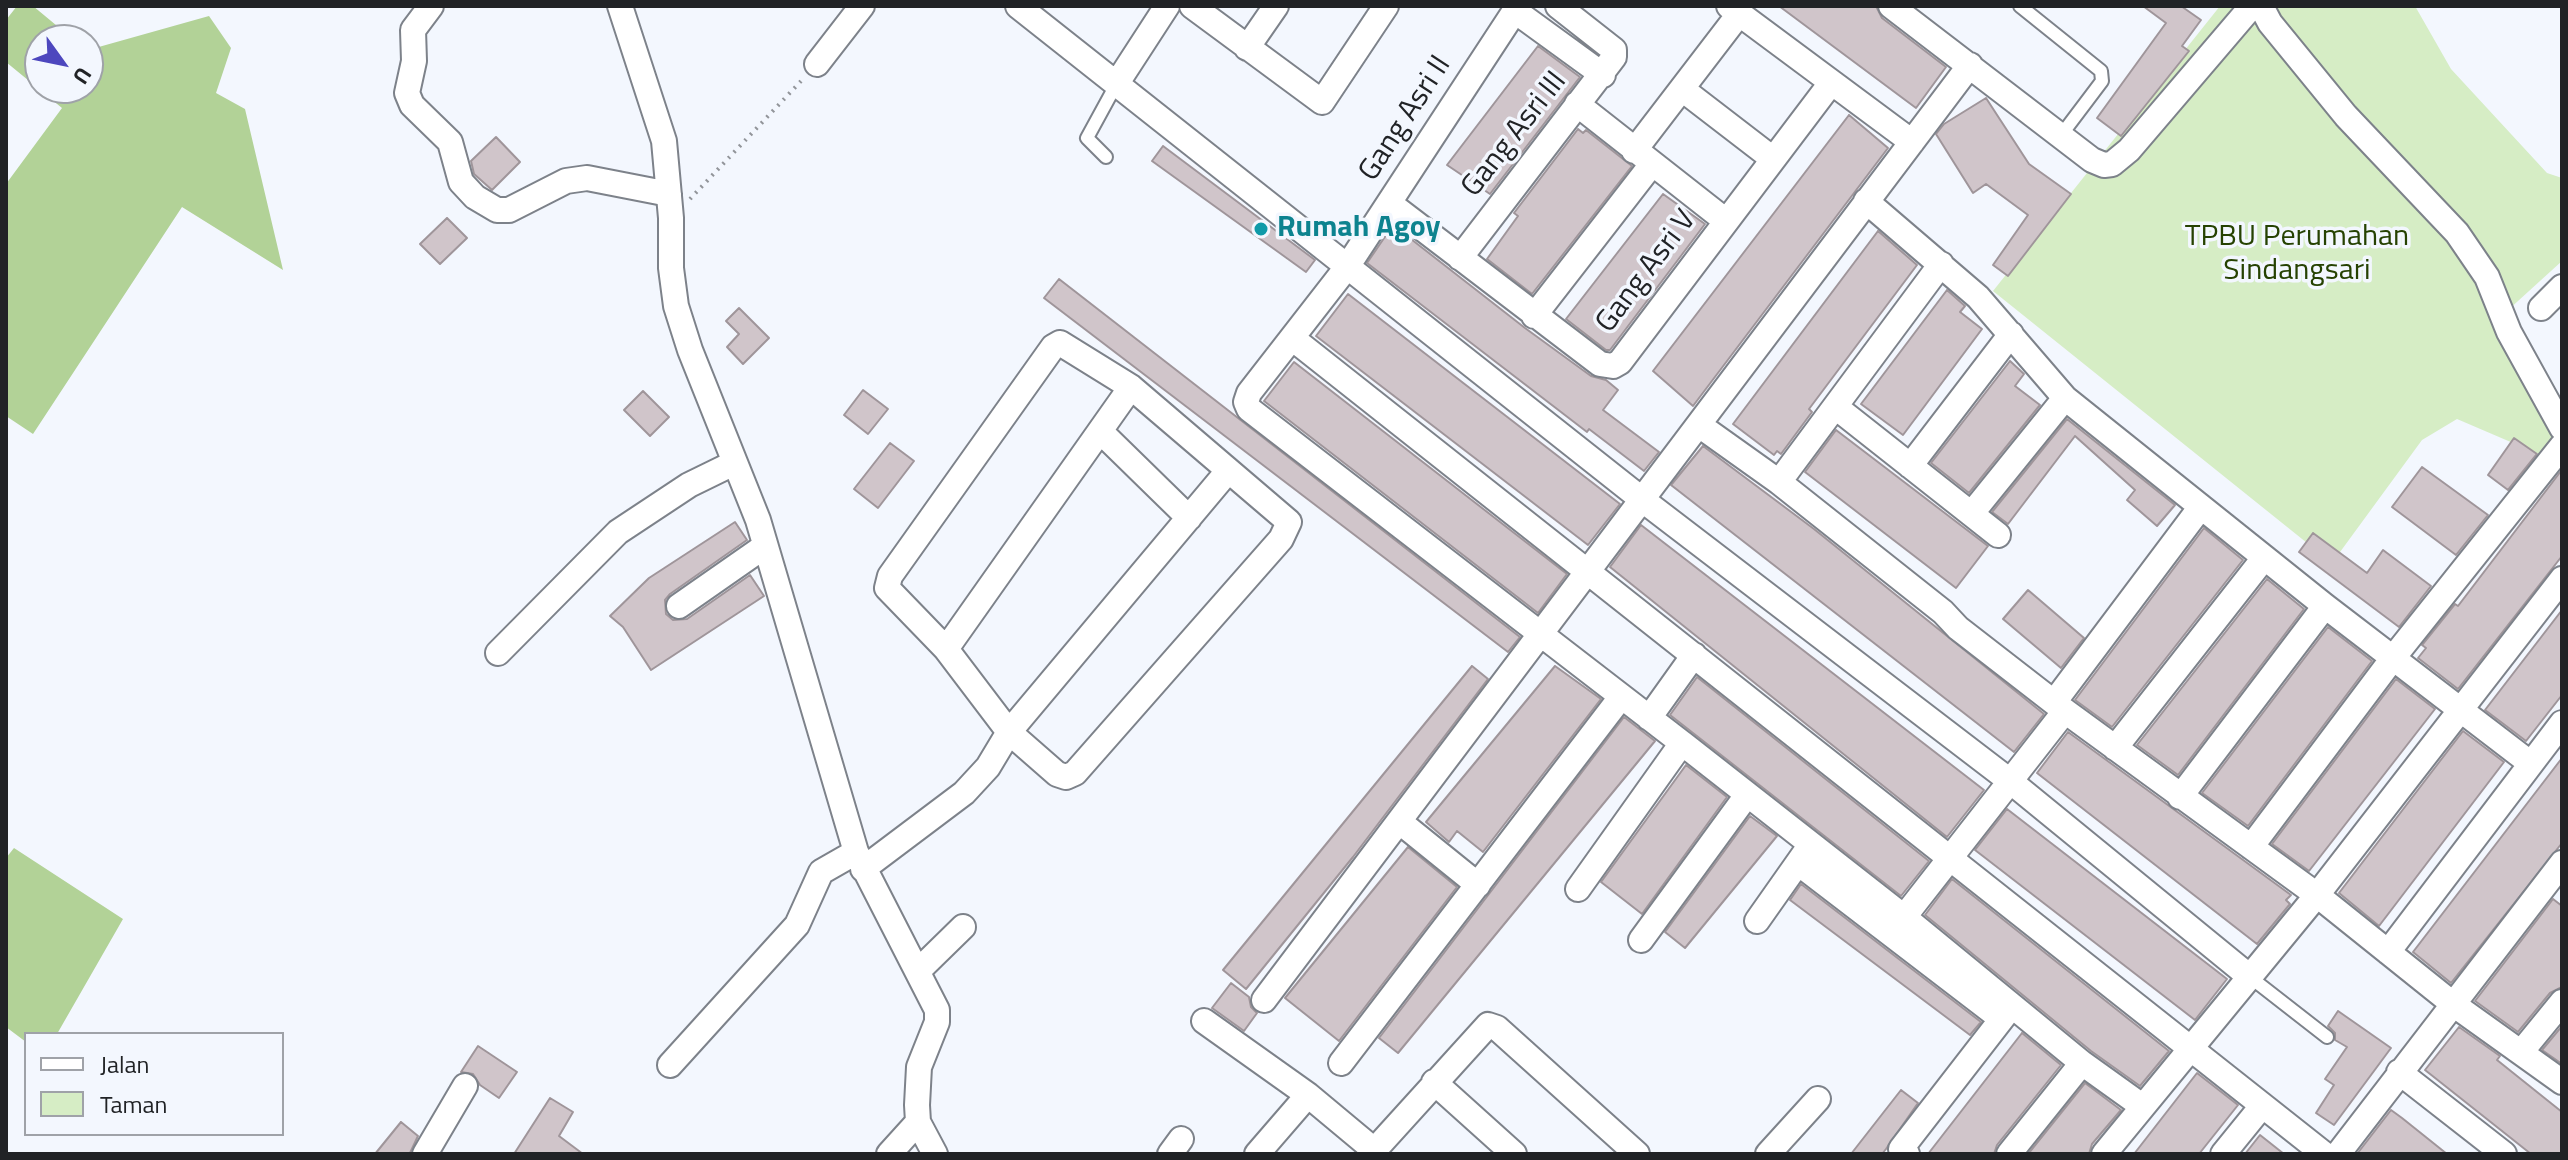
<!DOCTYPE html>
<html>
<head>
<meta charset="utf-8">
<style>
  body { margin:0 }
  #map { position:relative; width:2568px; height:1160px; overflow:hidden; background:#f3f7fe; font-family:"Titillium Web",sans-serif }
  canvas { display:block }
  .frame { position:absolute; inset:0; border:8px solid #212326; pointer-events:none }
  .legend { position:absolute; left:24px; top:1032px; width:260px; height:104px; box-sizing:border-box; background:#f3f7fe; border:2px solid #9fa2a8; margin:0; padding:10px 14px; list-style:none; font-size:24px; color:#212326 }
  .legend li { display:flex; align-items:center; gap:16px; height:40px }
  .legend b { width:40px; border:2px solid #9fa2a8 }
  .north { position:absolute; left:24px; top:24px; width:80px; height:80px; box-sizing:border-box; background:#f3f7fe; border:2px solid #9fa2a8; border-radius:50%; rotate:123deg; font-size:22px; font-weight:700; line-height:32px; text-align:center; color:#212326 }
  .north::after { content:''; display:block; margin:auto; width:28px; height:36px; background:#4d47be; clip-path:polygon(50% 0,100% 100%,50% 72%,0 100%) }
</style>
</head>
<body>
<div id="map">
<canvas width="2568" height="1160"></canvas>
<div class="frame"></div>
<ul class="legend">
<li><b style="height:10px;background:#fff"></b>Jalan</li>
<li><b style="height:22px;background:#d6edc5"></b>Taman</li>
</ul>
<div class="north">U</div>
</div>
<script>
const ctx = document.querySelector('canvas').getContext('2d');
ctx.lineJoin = 'round';
function fill(path, color) { ctx.fillStyle = color; ctx.fill(path, 'evenodd'); }
const shape = rows => new Path2D(rows.map(r => 'M' + r).join(''));
function strokePath(path, color, width, dash) { ctx.strokeStyle = color; ctx.lineWidth = width; ctx.lineCap = dash ? 'butt' : 'round'; ctx.setLineDash(dash || []); ctx.stroke(path); }
function label(font, color, halo, rows, align = 'center') {
  ctx.font = font + ' "Titillium Web",sans-serif'; ctx.lineWidth = 7; ctx.setLineDash([]); ctx.textBaseline = 'middle'; ctx.strokeStyle = halo; ctx.fillStyle = color; for (const [text, x, y, turn = 0] of rows) {
    ctx.save(); ctx.translate(x, y); ctx.rotate((+turn || 0) * Math.PI / 180); ctx.textAlign = isNaN(turn) ? turn : align; if (halo) ctx.strokeText(text, 0, 0); ctx.fillText(text, 0, 0); ctx.restore();
  }
}
const green = shape([
  [2220,6,2415,6,2451,69,2547,173,2562,178,2562,261,2507,311,2562,416,2562,464,2457,419,2422,440,2332,563,1993,291]
]);
const forest = shape([
  [17,6,33,6,74,40,40,40,40,88,88,88,88,50,209,16,231,48,216,93,245,109,283,270,182,207,33,434,6,416,6,184,62,108,6,62,6,20],
  [14,848,123,919,57,1034,26,1034,26,1042,6,1027,6,858]
]);
const building = shape([
  [1779,6,1876,6,1882,18,1946,67,1916,108,1779,6],
  [2143,6,2181,6,2201,20,2182,46,2189,51,2121,136,2097,118,2166,23,2143,6],
  [1538,46,1580,77,1490,194,1447,165,1538,46],
  [1986,98,2029,164,2071,194,2008,276,1993,265,2028,215,1986,184,1973,193,1936,134,1944,124,1986,98],
  [1849,115,1888,148,1693,406,1653,371,1849,115],
  [1578,129,1583,133,1586,130,1632,166,1532,294,1487,259,1518,216,1514,213,1578,129],
  [496,137,520,162,492,190,474,174,471,161,496,137],
  [1163,146,1315,260,1306,272,1152,161,1163,146],
  [1663,194,1705,224,1610,350,1606,350,1566,319,1663,194],
  [447,218,467,238,440,264,420,244,447,218],
  [1393,225,1525,328,1591,376,1606,380,1618,390,1603,410,1659,452,1644,471,1589,429,1587,432,1367,263,1393,225],
  [1878,231,1917,265,1809,409,1812,412,1781,454,1777,451,1774,455,1733,424,1878,231],
  [1059,279,1520,637,1508,652,1044,298,1059,279],
  [1947,290,1965,306,1960,312,1982,329,1903,435,1861,404,1947,290],
  [1348,294,1620,504,1588,545,1316,336,1348,294],
  [739,308,769,338,743,364,727,347,739,334,726,321,739,308],
  [2010,361,2024,374,2015,386,2040,405,1969,493,1931,463,2010,361],
  [1294,362,1567,574,1538,613,1264,401,1294,362],
  [863,390,888,409,868,434,844,415,863,390],
  [643,391,669,417,650,436,624,410,643,391],
  [2067,419,2175,505,2157,526,2127,500,2135,490,2075,436,2008,524,1992,512,2067,419],
  [1836,430,1988,546,1956,588,1805,472,1836,430],
  [2514,438,2537,454,2508,490,2488,475,2514,438],
  [890,443,914,461,878,508,854,489,890,443],
  [1703,446,1814,529,2044,714,2014,752,1671,485,1703,446],
  [2422,467,2488,515,2456,555,2392,507,2422,467],
  [2561,471,2562,556,2458,689,2418,658,2426,648,2422,645,2455,604,2458,606,2561,471],
  [735,522,747,540,670,594,665,600,666,614,673,620,687,619,750,575,764,596,651,670,623,627,610,616,649,578,735,522],
  [1641,525,1984,790,1947,837,1610,567,1641,525],
  [2204,528,2243,560,2112,727,2075,700,2204,528],
  [2313,533,2367,573,2383,550,2431,586,2399,627,2299,552,2313,533],
  [2267,579,2304,609,2178,775,2137,745,2267,579],
  [2028,590,2084,638,2061,668,2003,619,2028,590],
  [2562,610,2562,695,2526,741,2485,710,2562,610],
  [2328,627,2372,661,2248,826,2202,793,2328,627],
  [1472,666,1488,679,1353,857,1246,989,1223,970,1472,666],
  [1555,666,1601,699,1483,852,1457,831,1449,842,1426,822,1555,666],
  [1697,677,1929,861,1901,896,1670,715,1697,677],
  [2396,679,2435,709,2309,871,2272,844,2396,679],
  [1624,717,1655,741,1398,1053,1379,1038,1624,717],
  [2463,731,2504,762,2379,926,2339,893,2463,731],
  [2068,732,2291,895,2286,900,2290,904,2257,944,2037,773,2068,732],
  [2562,758,2562,843,2451,983,2413,952,2562,758],
  [1686,765,1727,797,1642,914,1601,882,1686,765],
  [2007,809,2227,979,2195,1020,1975,850,2007,809],
  [1750,816,1777,836,1685,948,1665,932,1750,816],
  [1408,847,1457,887,1339,1041,1285,998,1408,847],
  [1952,879,2169,1051,2140,1086,2091,1051,1925,915,1952,879],
  [1801,884,1981,1022,1970,1035,1790,900,1801,884],
  [2553,899,2562,906,2562,987,2550,993,2518,1032,2475,1001,2553,899],
  [1231,983,1249,997,1251,1007,1257,1013,1244,1031,1212,1008,1231,983],
  [2338,1011,2391,1048,2334,1125,2316,1113,2334,1085,2325,1079,2347,1047,2335,1040,2335,1033,2328,1026,2338,1011],
  [2562,1026,2562,1064,2542,1050,2562,1026],
  [2459,1027,2500,1056,2497,1060,2562,1112,2562,1154,2531,1154,2425,1070,2459,1027],
  [2022,1033,2061,1065,1997,1145,1994,1154,1928,1154,2022,1033],
  [478,1046,517,1072,499,1098,480,1085,473,1074,461,1072,478,1046],
  [2197,1073,2238,1105,2199,1154,2134,1154,2197,1073],
  [2085,1083,2121,1110,2092,1144,2089,1154,2028,1154,2085,1083],
  [1901,1090,1918,1103,1886,1149,1882,1154,1851,1154,1901,1090],
  [550,1098,573,1112,559,1136,583,1154,514,1154,550,1098],
  [2391,1110,2402,1118,2447,1154,2357,1154,2391,1110],
  [401,1122,418,1136,410,1153,375,1154,401,1122],
  [2260,1135,2284,1154,2245,1154,2260,1135]
]);
const path = shape([
  [690,199,802,80]
]);
const lane = shape([
  [2020,6,2101,71,2102,81,2062,134],
  [1106,157,1087,138,1117,83],
  [2250,977,2327,1037]
]);
const street = shape([
  [431,6,413,30,414,61,407,93,412,105,450,142,461,182,475,197,497,210,509,210,566,181,587,178,669,194],
  [620,6,664,141,671,218,671,268,676,306,690,350,758,520,856,852,937,1010,937,1022,919,1067,917,1105,918,1122,935,1154],
  [1018,6,1644,501,2010,781,2250,977],
  [1192,6,1322,102,1386,6],
  [1518,6,1347,267,1249,393,1246,402,1249,409,1682,743,1578,889],
  [1729,6,1912,142],
  [1891,6,2092,160,2104,165,2112,164,2129,150,2252,6],
  [2261,6,2270,23,2346,116,2457,233,2487,277,2509,332,2562,428],
  [1515,11,1603,75],
  [1247,48,1276,6],
  [817,64,862,6],
  [1117,83,1167,6],
  [1682,89,1773,159],
  [1577,104,1726,221],
  [1634,151,1739,14],
  [1866,201,1978,297,2065,398,2325,606,2530,763],
  [1389,203,1600,364,1613,366,1620,362,1831,83],
  [1460,258,1614,57,1614,50,1558,6],
  [2541,308,2562,287],
  [1534,316,1652,164],
  [1292,338,2324,1154],
  [1060,343,1131,387,1289,522,1281,539,1075,773,1066,777,1057,774,1009,732,946,649,887,588,890,576,1053,347,1060,343],
  [1837,408,1998,535],
  [1699,425,1779,482,1943,612,1958,628,2065,711,2317,895,2453,1004,2562,1082],
  [1100,431,1189,518],
  [1910,466,2011,334],
  [1779,482,1941,264],
  [1972,513,2065,398],
  [679,606,765,546],
  [946,649,1131,387],
  [498,653,618,532,689,485,734,463],
  [2055,701,2200,508],
  [1649,718,1694,655],
  [1682,743,1904,917,2082,1063,2142,1106],
  [2115,748,2264,558],
  [2180,797,2325,606],
  [1400,822,1478,885],
  [2251,847,2393,658,2562,446],
  [1798,863,1999,1017],
  [863,869,964,793,988,767,1009,732,1228,471],
  [1904,917,2065,711],
  [1757,921,1807,850],
  [1641,940,1747,795],
  [2388,952,2562,723],
  [918,971,963,927],
  [1264,1000,1970,65],
  [1204,1021,1308,1095,1374,1150],
  [2522,1051,2562,1002],
  [1341,1063,1621,697],
  [670,1065,797,925,821,872,856,852],
  [2399,1072,2504,1154],
  [1434,1082,1514,1154],
  [425,1154,465,1086],
  [889,1154,918,1122],
  [1170,1154,1181,1139],
  [1257,1154,1308,1095],
  [1371,1154,1488,1025,1497,1028,1637,1154],
  [1768,1154,1818,1099],
  [1907,1154,1901,1149,2011,1007],
  [2009,1154,2082,1063],
  [2104,1154,2317,895,2562,579],
  [2223,1154,2262,1106],
  [2338,1154,2562,863]
]);
const markers = [
  [1261,229,8,"#0f9aa8"]
];
const streetNames = [
  ["Gang Asri II",1406,119,-57],
  ["Gang Asri III",1515,135,-52],
  ["Gang Asri V",1647,272,-53]
];
const cultureNames = [
  ["Rumah Agoy",1277,229]
];
const parkNames = [
  ["TPBU Perumahan",2297,238],
  ["Sindangsari",2297,272]
];
fill(green, '#d6edc5');
fill(forest, '#b2d297');
fill(building, '#d0c5ca');
strokePath(building, '#9f959a', 2);
strokePath(lane, '#7d828a', 16);
strokePath(street, '#7d828a', 28);
strokePath(path, '#92959a', 4, [2, 6]);
strokePath(lane, '#fff', 12);
strokePath(street, '#fff', 24);
for (const [x, y, r, color] of markers) { const dot = new Path2D(); dot.arc(x, y, r, 0, 2 * Math.PI); ctx.fillStyle = color; ctx.fill(dot); strokePath(dot, '#f3f7fe', 3); }
label('30px', '#212326', '#f3f7fe', streetNames);
label('bold 30px', '#0d838f', '#f3f7fe', cultureNames, 'left');
label('30px', '#264202', '#f3f7fe', parkNames);
</script>
</body>
</html>
